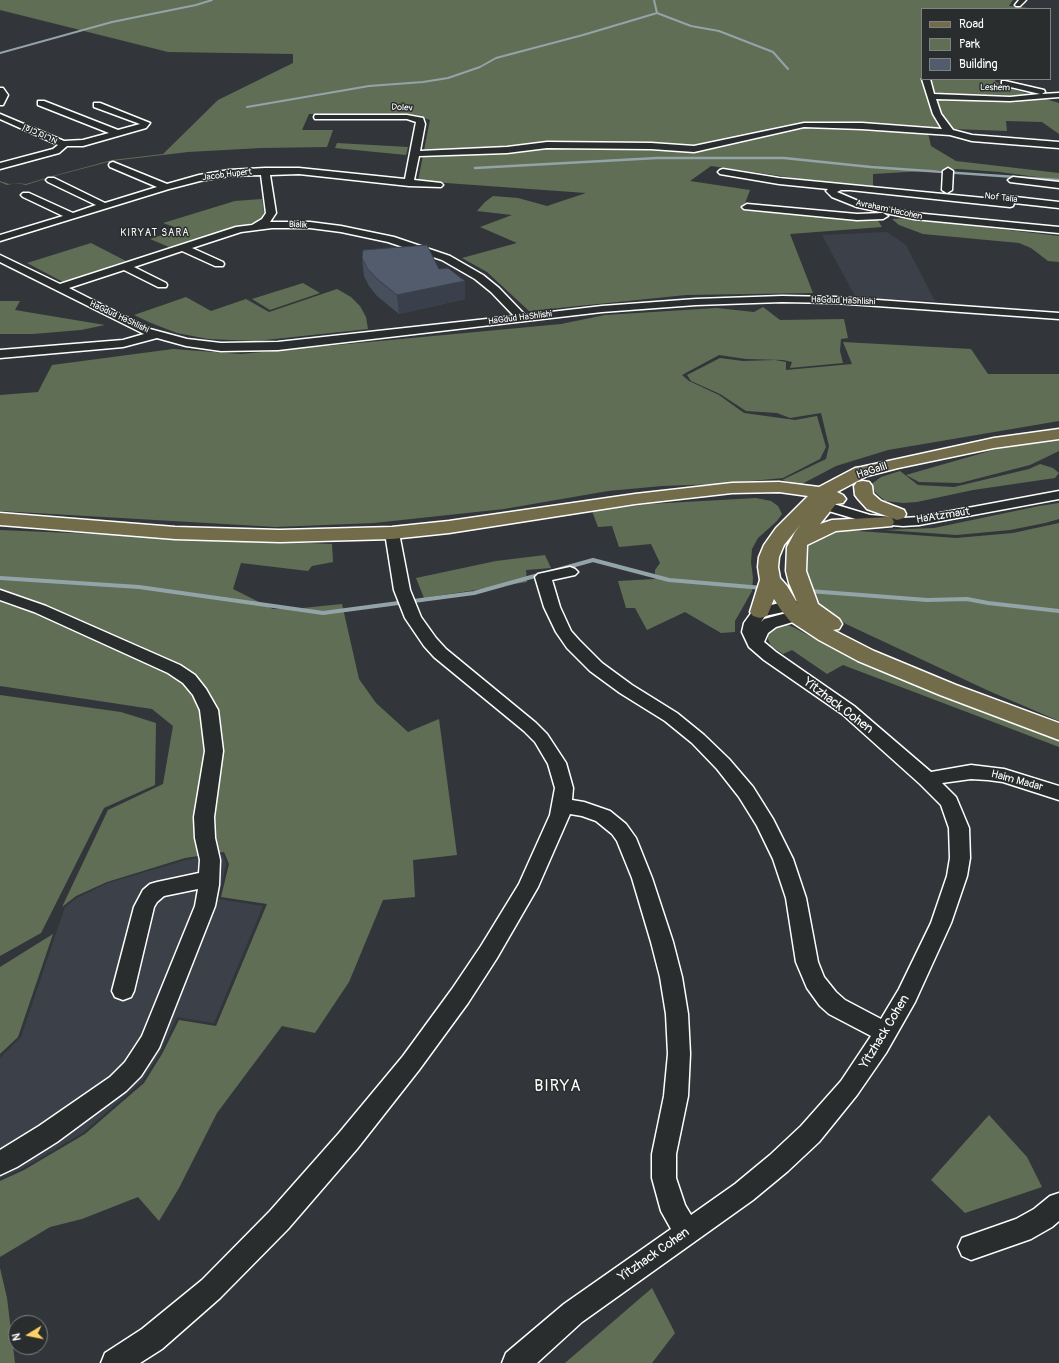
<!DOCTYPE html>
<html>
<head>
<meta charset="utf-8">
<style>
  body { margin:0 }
  #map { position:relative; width:1059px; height:1363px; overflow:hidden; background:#32363a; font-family:Pangolin,sans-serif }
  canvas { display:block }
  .legend { position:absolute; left:921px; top:8px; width:130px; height:72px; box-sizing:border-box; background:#2a2d2e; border:1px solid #7f8182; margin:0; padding:5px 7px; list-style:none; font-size:12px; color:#fff }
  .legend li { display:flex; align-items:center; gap:8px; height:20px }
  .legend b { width:20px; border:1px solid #7f8182 }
  .north { position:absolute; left:8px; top:1315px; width:40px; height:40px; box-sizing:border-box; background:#2a2d2e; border:1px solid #7f8182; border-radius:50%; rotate:260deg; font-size:11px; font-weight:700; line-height:16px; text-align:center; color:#fff }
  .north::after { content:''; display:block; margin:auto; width:14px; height:18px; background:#ffd166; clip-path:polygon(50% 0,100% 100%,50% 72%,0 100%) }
</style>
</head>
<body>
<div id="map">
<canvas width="1059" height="1363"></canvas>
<ul class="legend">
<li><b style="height:5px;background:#726c4b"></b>Road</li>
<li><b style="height:11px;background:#616e56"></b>Park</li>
<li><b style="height:11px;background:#525c6c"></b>Building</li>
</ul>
<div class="north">N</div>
</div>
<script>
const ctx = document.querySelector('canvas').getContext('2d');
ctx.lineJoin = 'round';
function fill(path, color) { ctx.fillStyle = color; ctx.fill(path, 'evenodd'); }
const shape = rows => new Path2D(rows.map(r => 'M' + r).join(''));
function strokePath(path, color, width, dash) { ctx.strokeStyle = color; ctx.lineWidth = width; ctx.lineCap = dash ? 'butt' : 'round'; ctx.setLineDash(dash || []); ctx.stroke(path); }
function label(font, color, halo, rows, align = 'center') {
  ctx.font = font + ' Pangolin,"Playpen Sans Hebrew",sans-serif'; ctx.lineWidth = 3; ctx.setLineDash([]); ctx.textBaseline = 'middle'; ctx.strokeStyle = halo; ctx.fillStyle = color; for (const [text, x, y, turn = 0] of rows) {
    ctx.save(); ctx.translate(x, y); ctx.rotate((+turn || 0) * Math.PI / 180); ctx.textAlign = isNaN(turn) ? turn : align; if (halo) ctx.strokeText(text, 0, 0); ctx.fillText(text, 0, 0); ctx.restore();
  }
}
const built = shape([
  [887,232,906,245,935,301,856,298,822,235],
  [223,854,226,864,218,899,263,906,214,1023,177,1017,160,1053,142,1081,84,1132,23,1168,0,1178,0,1058,21,1037,65,907,77,898,108,883,186,860]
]);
const green = shape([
  [0,0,1013,0,1009,6,1040,9,922,9,922,79,996,79,995,81,1002,86,1059,103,1059,134,1042,122,1006,121,1007,131,927,128,931,146,956,161,1059,173,1059,180,1000,172,958,169,873,174,873,186,829,183,711,166,690,181,750,190,744,206,877,219,882,227,790,234,813,293,686,295,529,311,487,272,462,258,517,243,480,227,512,215,477,211,485,202,493,196,518,198,547,206,586,193,418,181,430,120,416,115,309,114,302,130,333,130,327,147,261,148,188,152,112,161,51,177,26,185,16,183,7,185,0,182,0,181,9,184,17,183,26,184,49,177,112,160,163,154,218,100,293,63,293,54,168,52,0,10],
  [337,143,408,147,406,155,335,148],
  [262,199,264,212,262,218,256,222,169,247,150,239,180,229,163,223,235,201],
  [908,218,1059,236,1059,262,1048,261,1031,248,1019,243,923,234,899,225,892,219],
  [91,243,126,261,63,282,27,263],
  [303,283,320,293,270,310,252,299],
  [337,289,351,297,360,306,366,317,368,329,256,341,208,339,177,333,151,323,134,315,186,297,211,311,246,299,269,312],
  [0,301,20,301,15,310,105,325,81,330,33,334,0,334],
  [763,307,780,320,844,319,848,338,841,339,840,351,843,363,790,368,792,362,783,360,746,359,719,355,682,375,689,381,719,395,744,413,795,420,817,416,826,447,820,459,783,478,719,484,662,486,608,491,504,509,374,523,276,527,0,511,0,395,38,392,52,365,173,349,241,354,561,324,605,315,717,308,754,312],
  [843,342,971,349,988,374,1059,374,1059,421,888,450,836,466,800,485,782,480,826,459,829,446,821,413,790,418,777,413,746,411,720,394,691,381,687,375,720,358,743,361,775,360,786,362,786,370,852,364],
  [1059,437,1059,451,1030,465,960,483,919,482,906,475,993,450,1036,440],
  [1040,464,1053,468,1059,473,1055,478,973,490,917,502,903,503,885,501,876,493,870,485,881,477,900,471,918,485,954,487,1029,469],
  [756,498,771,501,778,506,782,514,777,521,758,538,752,549,751,562,753,578,752,591,735,621,735,632,721,633,685,612,647,630,635,608,626,608,618,581,655,579,655,570,660,563,651,544,619,547,612,526,598,527,592,511,649,504],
  [1059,503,1059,519,1045,523,1010,530,957,535,884,530,934,528,1039,506],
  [1059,523,1059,721,989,691,846,624,820,607,801,582,804,543,819,534,845,530,956,538,1013,533],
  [0,530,332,544,333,562,312,566,308,571,241,563,233,589,273,609,293,609,342,604,359,679,376,703,408,732,439,719,457,855,413,860,415,897,383,900,349,982,315,1033,282,1026,217,1113,179,1188,159,1221,138,1197,82,1219,50,1227,0,1257,0,1181,24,1170,85,1134,144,1083,162,1054,179,1020,216,1026,267,904,221,897,229,864,224,852,185,858,107,882,76,896,62,907,108,810,163,784,173,726,152,709,0,686],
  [545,555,551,568,526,570,527,582,424,598,416,578,496,561],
  [778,625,788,625,795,628,861,664,1059,741,1059,747,843,665,827,674,792,650,783,654,771,646,768,639,768,633],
  [0,695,121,712,156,723,155,785,104,808,41,933,0,956],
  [53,934,18,1037,0,1054,0,967],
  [989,1115,1027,1157,1042,1187,965,1213,931,1180],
  [0,1268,7,1298,15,1363,0,1363],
  [652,1288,675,1333,652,1363,565,1363]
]);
const streamFar2 = shape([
  [657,13,691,26,719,31,773,52,788,69],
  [0,53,112,22,196,5,212,0],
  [247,107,369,86,423,82,448,78,480,67,496,58,583,35,657,13,654,0]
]);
const streamFar1 = shape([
  [475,168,657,158,784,158,871,167,1059,180]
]);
const stream = shape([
  [550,572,593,560,669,580,763,588],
  [0,578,139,587,323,613,474,593,542,574],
  [809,591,927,600,967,599,988,603,1059,611]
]);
const minor = shape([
  [1019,0,1026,0,1020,6,1016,6,1015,5,1019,0],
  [922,79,930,79,934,94,1010,97,1040,94,1002,85,1002,81,1005,81,1044,90,1045,92,1042,94,1059,93,1059,97,1010,101,936,99,941,114,953,130,972,135,1059,142,1059,148,972,141,950,135,862,129,804,127,694,152,651,149,547,148,507,153,419,156,414,180,441,183,443,185,441,187,409,186,299,174,270,175,276,213,270,222,310,222,341,226,394,237,450,256,483,275,499,288,525,315,602,306,696,299,782,296,835,297,1059,313,1059,319,835,303,782,302,696,305,602,312,278,350,221,351,186,346,157,338,123,347,0,358,0,350,123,340,144,334,0,262,0,255,60,284,236,227,252,225,262,219,266,213,261,175,229,176,200,181,169,189,0,241,0,235,63,216,23,197,21,195,23,193,29,193,73,213,96,205,48,182,46,180,48,178,54,178,105,203,157,187,110,167,109,165,110,163,113,162,167,184,199,175,229,170,265,168,299,168,405,179,416,122,407,119,315,119,314,117,315,115,407,115,423,118,425,124,420,151,507,147,547,142,651,143,694,146,804,123,862,123,942,129,933,114,922,79],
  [272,228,310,228,341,232,388,242,442,260,475,279,491,292,514,316,278,342,221,343,187,339,150,329,69,288,124,270,158,287,166,287,167,285,166,283,134,267,182,251,215,266,223,266,224,264,223,262,192,248,241,232,272,228],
  [0,88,3,88,8,95,3,105,0,105,0,88],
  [38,101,44,101,118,130,140,124,94,107,94,103,100,103,150,123,146,128,83,146,67,146,59,153,0,169,0,163,53,149,58,145,0,119,0,114,64,141,83,140,109,133,38,105,38,101],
  [948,168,953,171,952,190,947,193,942,190,943,171,948,168],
  [723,169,779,178,994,199,995,196,998,195,1059,202,1059,208,1014,203,1013,206,1010,207,850,190,841,190,837,192,863,203,914,213,1059,227,1059,233,914,219,857,207,832,197,826,191,828,189,779,184,720,174,718,172,720,170,723,169],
  [1013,177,1059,182,1059,188,1010,182,1008,180,1013,177],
  [747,204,857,214,883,213,888,216,883,219,857,220,744,209,742,207,747,204],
  [1059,491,1059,499,919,525,903,526,869,523,822,509,820,506,822,503,827,502,870,515,903,518,919,517,1059,491],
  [392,529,397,530,399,533,410,590,421,617,436,638,446,649,536,723,547,734,566,763,573,788,572,800,584,802,610,811,626,824,636,838,652,878,673,942,682,977,688,1014,690,1054,688,1096,676,1154,676,1178,685,1205,691,1215,735,1184,770,1155,801,1126,841,1081,871,1036,829,1014,820,1006,807,988,796,962,786,898,773,859,757,826,739,797,717,769,692,743,665,721,620,693,590,671,567,648,556,632,544,607,535,577,538,574,570,567,575,569,578,572,575,575,552,580,560,607,571,631,579,640,602,663,632,685,677,713,704,735,729,759,753,787,773,819,793,859,806,898,818,962,824,977,836,992,845,1000,881,1019,899,989,931,923,947,876,950,858,949,828,941,805,920,784,842,714,764,660,749,647,742,632,744,623,754,609,788,601,801,601,812,606,814,609,803,619,776,627,768,633,764,642,776,652,854,706,931,772,971,765,1004,769,1059,786,1059,800,1003,782,988,780,971,779,942,783,956,797,969,828,970,858,967,876,951,923,915,1002,886,1053,857,1095,819,1142,788,1171,753,1200,582,1322,537,1363,502,1363,506,1353,564,1304,671,1229,661,1211,652,1178,652,1154,664,1096,668,1054,666,1014,660,977,651,942,632,878,617,841,612,834,596,821,582,816,570,814,538,887,497,958,468,1003,419,1070,357,1149,288,1229,220,1298,162,1349,140,1363,101,1363,105,1353,142,1329,202,1280,270,1211,339,1133,403,1056,452,989,481,946,519,884,550,815,555,788,548,764,535,742,524,731,434,657,424,646,405,618,394,590,385,533,387,530,392,529],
  [788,611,794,611,764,619,761,622,765,616,788,611],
  [0,590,46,606,180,665,195,675,206,689,218,710,223,751,214,817,215,838,220,860,219,885,215,906,159,1048,141,1076,126,1091,57,1142,17,1167,0,1175,0,1150,39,1126,110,1077,125,1062,142,1036,195,906,198,889,164,896,157,902,154,907,134,991,131,997,123,1000,115,997,112,991,134,907,143,890,150,884,157,882,199,873,200,860,195,838,194,817,205,751,200,710,193,695,183,683,168,673,34,612,0,600,0,590],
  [1059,1193,1059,1221,1052,1227,1031,1239,971,1260,962,1256,958,1247,962,1238,1016,1219,1034,1209,1050,1196,1059,1193]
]);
const major = shape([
  [1059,429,1059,439,994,448,898,468,867,476,837,492,843,495,846,499,843,503,836,504,820,524,832,520,889,517,867,509,858,499,855,495,854,486,857,482,863,481,869,482,872,486,873,494,881,501,904,510,906,514,904,518,897,520,892,518,894,522,892,526,836,531,807,545,806,571,818,604,839,619,842,624,839,629,833,630,874,651,956,685,1059,723,1059,740,940,695,858,661,819,640,790,621,781,610,774,599,767,616,760,618,753,616,750,612,760,580,758,567,759,557,764,545,776,528,808,496,779,492,732,493,635,504,449,533,392,539,280,542,175,539,0,525,0,513,175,527,280,530,392,527,449,521,635,494,732,483,779,482,819,487,855,468,861,467,994,438,1059,429],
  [801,524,795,532,787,547,786,571,789,583,798,604,787,586,780,578,778,567,779,557,784,545,801,524]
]);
const wall = shape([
  [362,258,439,269,465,281,465,299,399,314,377,296,369,286,364,276]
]);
const shadedWall = shape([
  [465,281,465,299,399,314,397,295]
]);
const building = shape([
  [427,245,439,269,448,268,465,281,397,295,376,278,367,268,362,258,363,250,427,245]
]);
const farStreetnames = [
  ["Leshem",995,88,1],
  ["Dolev",402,108,3],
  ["מרום כנען",40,134,24],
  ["Jacob Hupert",227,175,-7],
  ["Nof Talia",1001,198,7],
  ["Avraham Hacohen",889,210,12],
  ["Bialik",298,225,2],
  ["HaGdud HaShlishi",843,301,2],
  ["HaGdud HaShlishi",119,317,25],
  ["HaGdud HaShlishi",520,318,-7]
];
const farNeighbourhoodnames = [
  ["KIRYAT SARA",155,233]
];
const streetNames = [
  ["HaGalil",872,471,-18],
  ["HaAtzmaut",943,516,-9],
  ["Haim Madar",1017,781,15]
];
const nearStreetnames = [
  ["Yitzhack Cohen",838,706,37],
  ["Yitzhack Cohen",885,1032,-59],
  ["Yitzhack Cohen",654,1255,-35]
];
const nearQuarternames = [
  ["BIRYA",558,1087]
];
fill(built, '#3c4149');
fill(green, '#616e56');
strokePath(streamFar2, '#93a4a9', 2);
strokePath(streamFar1, '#93a4a9', 2.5);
strokePath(stream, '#93a4a9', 4);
strokePath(minor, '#fff', 3);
strokePath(major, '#fff', 3);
fill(minor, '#2a2d2e');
fill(major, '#726c4b');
fill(wall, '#474f5d');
fill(shadedWall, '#39404c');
fill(building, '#525c6c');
strokePath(building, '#39404c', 1);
label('9px', '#fff', '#2a2d2e', farStreetnames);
ctx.letterSpacing = '1px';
label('10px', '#fff', '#2a2d2e', farNeighbourhoodnames);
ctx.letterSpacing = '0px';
label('11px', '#fff', '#2a2d2e', streetNames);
label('13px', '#fff', '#2a2d2e', nearStreetnames);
ctx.letterSpacing = '1px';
label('16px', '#fff', '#2a2d2e', nearQuarternames);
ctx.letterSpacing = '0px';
</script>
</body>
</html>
